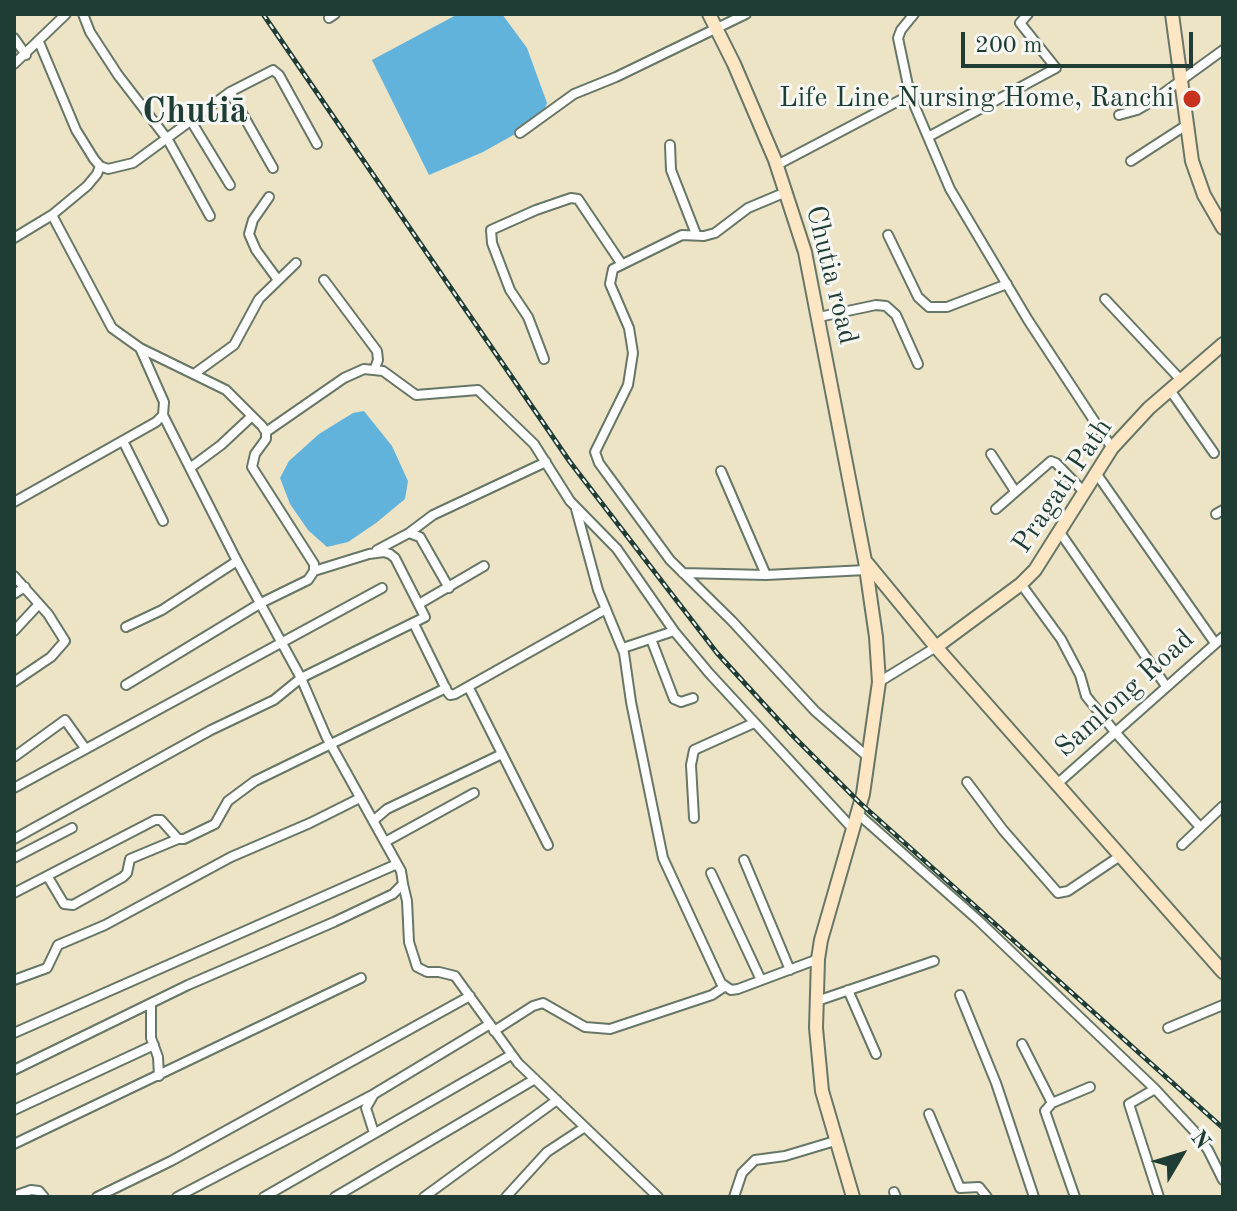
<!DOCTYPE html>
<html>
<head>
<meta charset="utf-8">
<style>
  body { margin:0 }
  #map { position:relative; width:1237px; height:1211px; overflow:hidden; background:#ede3c5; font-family:"Old Standard TT",serif }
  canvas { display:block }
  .frame { position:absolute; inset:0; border:16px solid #1f3d34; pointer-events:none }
  .north { position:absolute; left:1141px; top:1115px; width:80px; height:80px; -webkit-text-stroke:6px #f6f6f2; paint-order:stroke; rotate:52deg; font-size:22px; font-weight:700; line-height:32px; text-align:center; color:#1f3d34 }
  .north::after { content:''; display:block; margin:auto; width:28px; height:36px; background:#1f3d34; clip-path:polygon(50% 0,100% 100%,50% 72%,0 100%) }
  .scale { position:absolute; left:961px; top:32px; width:232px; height:36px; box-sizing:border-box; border:4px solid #1f3d34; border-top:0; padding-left:10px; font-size:24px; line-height:28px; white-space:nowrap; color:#1f3d34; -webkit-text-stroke:6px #f6f6f2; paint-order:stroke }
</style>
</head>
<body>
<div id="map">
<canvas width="1237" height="1211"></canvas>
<div class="frame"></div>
<div class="north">N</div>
<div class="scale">200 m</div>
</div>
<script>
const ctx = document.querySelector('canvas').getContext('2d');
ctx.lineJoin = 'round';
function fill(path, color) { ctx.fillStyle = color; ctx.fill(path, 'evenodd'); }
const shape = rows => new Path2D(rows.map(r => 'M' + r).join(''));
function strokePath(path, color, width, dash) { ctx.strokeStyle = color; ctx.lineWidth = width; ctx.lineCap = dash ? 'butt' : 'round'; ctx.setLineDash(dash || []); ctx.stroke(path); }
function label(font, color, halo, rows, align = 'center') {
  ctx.font = font + ' "Old Standard TT",serif'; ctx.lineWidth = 6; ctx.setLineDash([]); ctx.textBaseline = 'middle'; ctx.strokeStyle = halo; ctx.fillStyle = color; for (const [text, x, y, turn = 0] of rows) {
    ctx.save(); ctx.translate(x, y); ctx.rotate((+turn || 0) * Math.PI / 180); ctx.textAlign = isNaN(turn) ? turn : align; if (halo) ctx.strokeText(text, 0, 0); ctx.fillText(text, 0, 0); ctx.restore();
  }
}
const water = shape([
  [458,14,502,14,527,48,547,103,540,120,483,152,429,175,372,60],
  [364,411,392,446,408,481,405,499,376,523,348,542,327,547,308,530,290,504,280,478,289,461,319,434,353,413]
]);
const street = shape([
  [83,14,90,32,118,75,168,140,210,216],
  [329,18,335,14],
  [14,38,26,55],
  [39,42,76,130,94,159,100,166,108,169,133,163,230,92,273,70,279,75,317,144],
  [14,64,66,14],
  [230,92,273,168],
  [910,95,950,189,1028,320,1112,448],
  [1119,115,1137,110,1154,100,1223,50],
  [191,121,230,185],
  [520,133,574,94,616,77,746,14],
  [928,137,1056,68,1020,23,1028,14],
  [670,145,671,170,696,234],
  [1131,161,1185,126],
  [777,165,910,95,898,38,901,30,914,14],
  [786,192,748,208,715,233,704,236,682,235,613,269,610,284,629,328,633,353,628,385,595,452,599,463,670,560,732,621,815,711,869,758],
  [269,197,253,220,249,234,256,250,278,280],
  [52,215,112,328,140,348,226,390,262,426,266,432,266,439,255,454,252,467,314,564,314,571,308,580,261,603,126,685],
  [888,235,918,297,929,307,947,307,1007,284],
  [14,238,52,215,87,186,97,174,100,166],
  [324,280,377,351,378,360,375,368],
  [1105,299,1181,380],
  [819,317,876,305,886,306,896,315,918,364],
  [544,359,528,317,510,290,492,243,491,230,536,210,571,198,578,199,621,263],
  [194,374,234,345,259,299,296,263],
  [1170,390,1214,453],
  [266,432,344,378,364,369,383,371,416,395,478,390,534,444,570,501,617,549,674,631,709,673,852,828],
  [123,441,163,521],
  [991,454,1015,491],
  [190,468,221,445,252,416],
  [721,471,766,575],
  [1096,473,1215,643],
  [14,502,156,422,163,415,164,402,140,348],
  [576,509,598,590,624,653,631,702,663,858,721,983,731,990,738,989,818,959],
  [996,509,1051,461,1056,463,1084,492],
  [1216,514,1223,510],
  [1059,531,1166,686],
  [409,533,433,515,546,462],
  [377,550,409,533,420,537,449,588],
  [683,573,766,575,866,570],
  [14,576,48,614,65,641,51,657,14,682],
  [1021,584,1061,639,1080,675,1086,696,1115,732,1200,827],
  [14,594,25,587],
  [419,604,484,566],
  [414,624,447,691,450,695,455,694,606,609],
  [126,627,162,610,237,561],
  [14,631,39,604],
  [651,639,674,699,681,702,693,698],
  [623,648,674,631],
  [879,682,936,647],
  [469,688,548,845],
  [14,757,65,720,85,748],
  [967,782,1003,830,1058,893,1068,891,1120,856],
  [1057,784,1223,637],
  [14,788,382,588],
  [857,813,978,920,1155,1089,1196,1133,1208,1150,1223,1180],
  [694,818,691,765,694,750,754,723],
  [373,821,387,809,502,754],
  [14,839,211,730,274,700,301,678,425,617,395,558,390,554,384,552,369,554,314,571],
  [385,842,474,793],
  [1182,845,1223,806],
  [14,858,72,828],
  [744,860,790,970],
  [711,873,761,980],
  [48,877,64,904,73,905,123,877,127,873,130,859,178,839],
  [403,884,407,901,409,942,417,967,427,972,439,972,455,976,518,1063,658,1197],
  [14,893,155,820,161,820,178,839,184,839,215,824,228,801,255,781,446,688],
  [14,980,47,968,58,945,105,925,231,857,310,823,360,798],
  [848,990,876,1054],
  [960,995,996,1083,1034,1197],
  [817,1001,934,961],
  [151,1005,151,1038,158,1057,159,1076],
  [1168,1028,1223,1005],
  [494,1031,533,1006,543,1003,585,1027,610,1029,712,995,724,987],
  [14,1033,397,864],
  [1022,1044,1052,1103],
  [14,1070,188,985,334,922,393,894,403,884,401,871,326,736,301,678,237,561,163,415],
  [1155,1089,1129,1104,1159,1197],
  [14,1110,154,1045],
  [929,1114,960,1188,979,1187,987,1197],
  [374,1133,366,1108,374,1094,490,1024],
  [14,1144,361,978],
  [894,1192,896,1197],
  [14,1196,31,1190,39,1191,44,1197],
  [97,1197,171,1161,470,996],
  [177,1197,374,1094],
  [264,1197,511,1055],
  [335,1197,535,1079],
  [424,1197,557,1100],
  [506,1197,547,1152,585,1127],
  [734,1197,742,1173,755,1160,785,1156,835,1141],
  [1075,1197,1045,1111,1052,1103,1090,1087]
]);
const secondary = shape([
  [709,14,734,64,775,160,805,252,865,561,876,637,879,682,863,794,821,940,818,959,816,1028,822,1091,853,1197],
  [1172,14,1192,161,1204,195,1223,228],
  [867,563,936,647,1223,972],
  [936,647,1021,584,1035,570,1112,448,1149,408,1223,344]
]);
const rail = shape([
  [263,14,570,462,717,653,794,737,860,803,1223,1128]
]);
const markers = [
  [1192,99,10,"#c8321e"]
];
const poiNames = [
  ["Life Line Nursing Home, Ranchi",1174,99]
];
const streetNames = [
  ["Chutia road",831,275,76],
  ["Pragati Path",1063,486,-56],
  ["Samlong Road",1125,694,-42]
];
const districtNames = [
  ["Chutiā",195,113]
];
fill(water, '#61b3dc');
strokePath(street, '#677767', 12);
strokePath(secondary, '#677767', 16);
strokePath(street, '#fff', 8);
strokePath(secondary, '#fce6c4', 12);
strokePath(rail, '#1f3d34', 5);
strokePath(rail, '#f6f6f2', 2, [6]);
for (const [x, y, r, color] of markers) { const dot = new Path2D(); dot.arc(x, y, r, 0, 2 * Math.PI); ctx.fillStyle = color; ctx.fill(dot); strokePath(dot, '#f6f6f2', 3); }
label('28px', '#1f3d34', '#f6f6f2', poiNames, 'right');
label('28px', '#1f3d34', '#f6f6f2', streetNames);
label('bold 36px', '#1f3d34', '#f6f6f2', districtNames);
</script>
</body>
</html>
